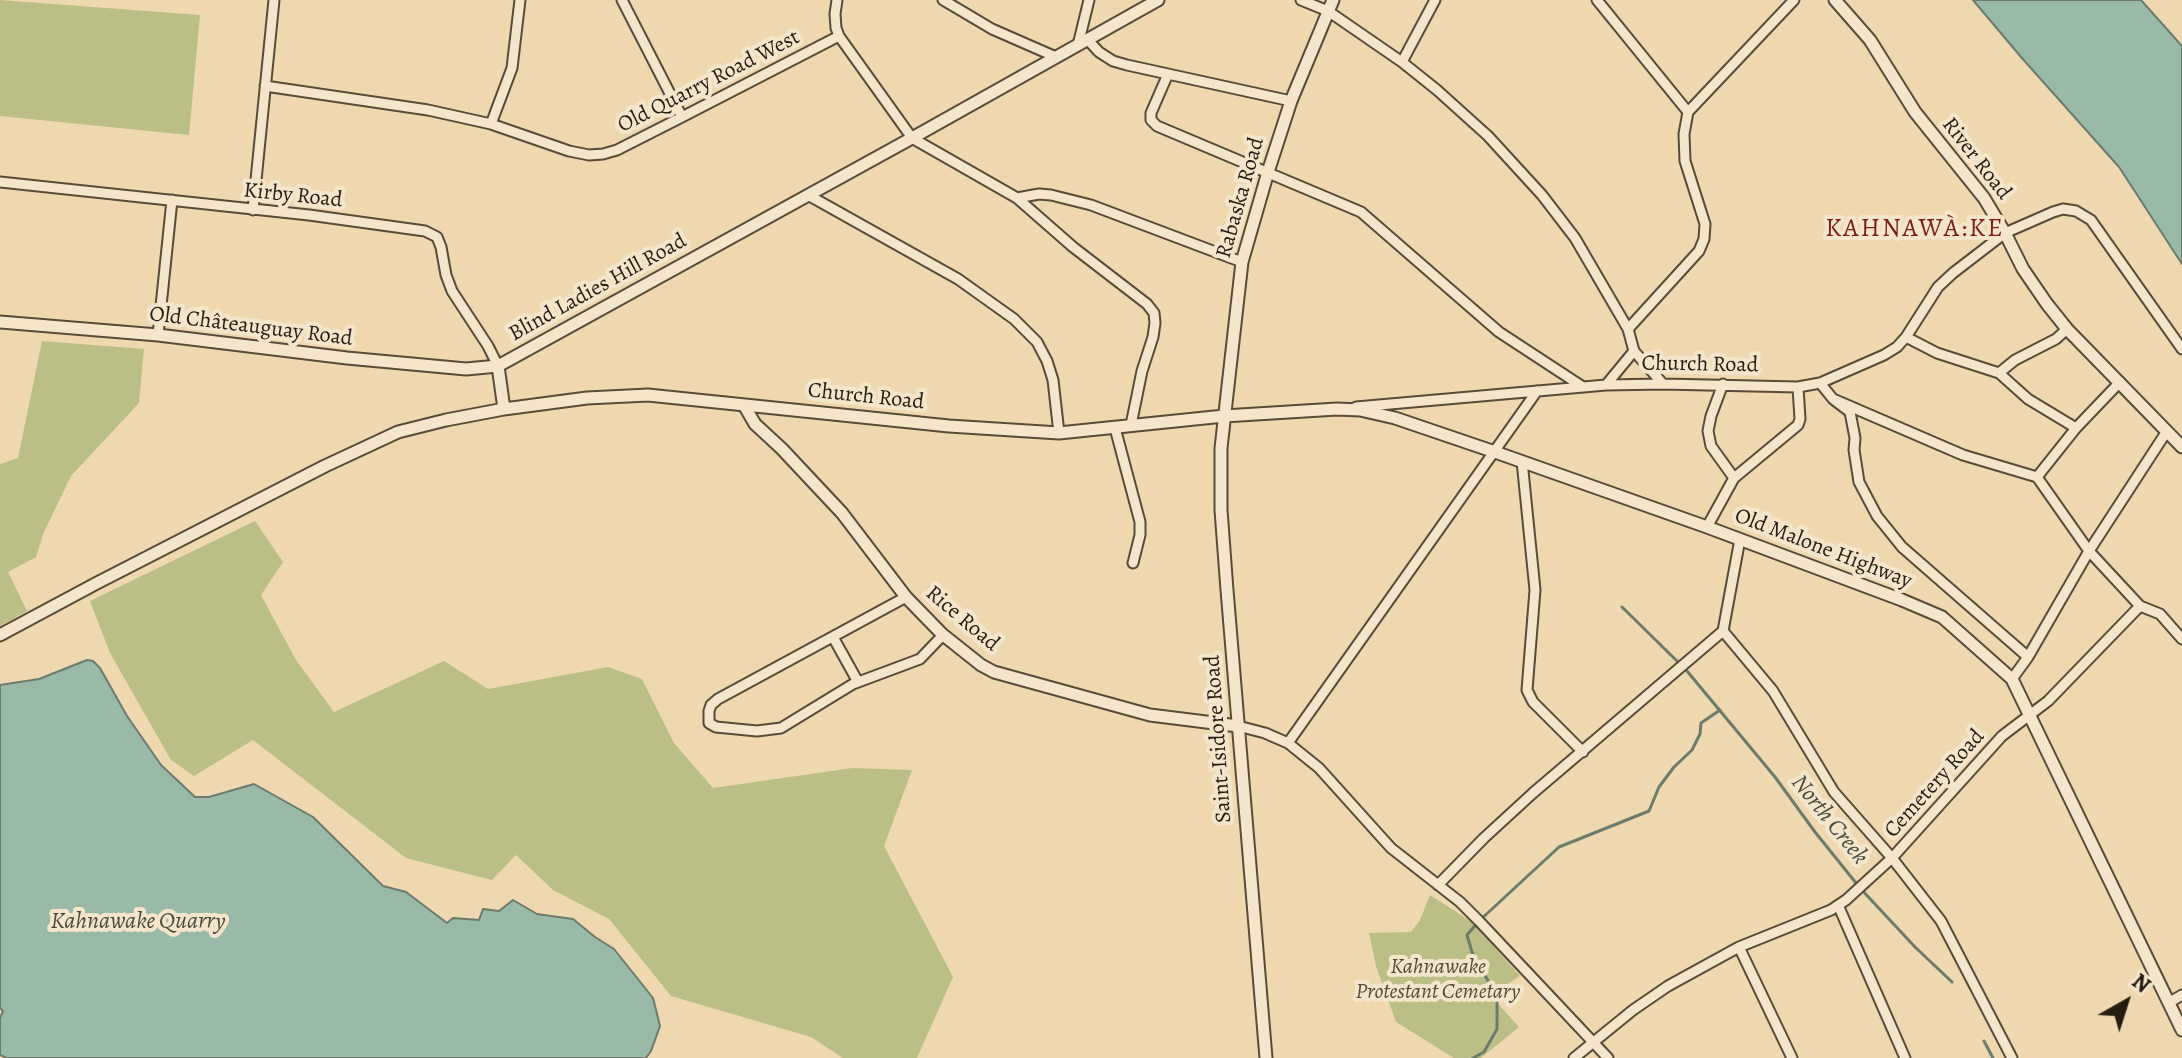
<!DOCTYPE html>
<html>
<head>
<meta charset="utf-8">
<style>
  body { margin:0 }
  #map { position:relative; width:2182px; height:1058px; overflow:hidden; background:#efd8af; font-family:Alegreya,serif }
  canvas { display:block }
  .north { position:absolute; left:2086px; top:962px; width:80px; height:80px; -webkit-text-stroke:6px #f5e6cb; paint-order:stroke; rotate:39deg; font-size:22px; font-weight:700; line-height:32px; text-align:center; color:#261c0f }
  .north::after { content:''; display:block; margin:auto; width:28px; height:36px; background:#261c0f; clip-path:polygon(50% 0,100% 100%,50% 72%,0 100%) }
</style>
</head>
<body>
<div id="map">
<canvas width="2182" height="1058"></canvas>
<div class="north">N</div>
</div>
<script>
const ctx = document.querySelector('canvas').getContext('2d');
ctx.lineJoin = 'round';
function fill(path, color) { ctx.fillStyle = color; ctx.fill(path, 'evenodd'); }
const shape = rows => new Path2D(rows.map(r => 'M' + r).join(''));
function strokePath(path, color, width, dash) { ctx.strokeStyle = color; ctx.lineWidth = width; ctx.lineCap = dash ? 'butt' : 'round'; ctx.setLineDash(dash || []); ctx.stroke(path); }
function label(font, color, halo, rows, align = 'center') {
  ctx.font = font + ' Alegreya,serif'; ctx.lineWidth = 8; ctx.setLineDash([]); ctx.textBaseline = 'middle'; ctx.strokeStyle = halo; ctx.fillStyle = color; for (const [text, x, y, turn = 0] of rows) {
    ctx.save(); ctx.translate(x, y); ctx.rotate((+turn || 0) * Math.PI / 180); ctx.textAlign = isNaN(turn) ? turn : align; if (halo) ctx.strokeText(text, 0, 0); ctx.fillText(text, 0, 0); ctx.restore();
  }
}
const green = shape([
  [0,0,200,15,189,135,0,116],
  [42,341,144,349,139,403,71,476,44,532,36,557,8,572,27,611,0,626,0,464,18,458],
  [255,521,283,562,261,595,296,660,334,712,444,661,488,689,608,667,642,679,674,743,713,788,852,768,912,770,884,846,953,977,917,1058,843,1058,811,1037,671,996,609,919,553,890,516,855,492,880,406,858,253,740,194,776,171,760,110,653,90,601],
  [1430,895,1472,922,1520,976,1490,995,1519,1027,1481,1058,1454,1058,1396,1022,1376,966,1369,933,1411,932,1420,920]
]);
const water = shape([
  [1973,0,2141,0,2182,46,2182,264,2119,167,2021,57,1973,0],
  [87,660,93,661,100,668,127,716,161,765,195,797,209,797,254,784,313,817,383,886,406,892,447,923,453,918,479,920,483,909,499,911,513,900,537,914,573,919,595,937,614,949,653,998,660,1026,651,1051,646,1058,7,1058,0,1055,0,1018,3,1011,0,1008,0,685,39,679,87,660]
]);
const stream = shape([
  [1622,607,1678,662],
  [1687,671,1775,777,1815,832,1860,888,1915,947,1952,982],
  [1984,1041,1993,1058],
  [1473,1058,1484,1052,1497,1029,1497,997,1472,952,1467,935,1479,921,1559,847,1649,811,1659,787,1674,767,1692,750,1700,734,1701,723,1720,710]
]);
const minor = shape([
  [622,0,682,117],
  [837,0,835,14,836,28,839,36,912,138,1017,198,1073,247,1147,304,1154,313,1155,323,1153,337,1142,371,1131,425],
  [943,0,992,29,1056,57],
  [1301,0,1328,11,1402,62,1437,90,1488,136,1542,195,1575,238,1628,329,1634,351,1606,385],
  [1597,0,1688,112],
  [1087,39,1099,52,1113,61,1127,65,1291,101],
  [1078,45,1089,0],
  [1402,62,1435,0],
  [1168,74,1151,113,1151,120,1157,126,1361,212,1499,332,1583,387],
  [265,86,428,110,491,124,569,151,589,155,603,154,617,150,682,117,839,36],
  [1688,112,1794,0],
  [491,124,512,68,520,0],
  [0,182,309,215,425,231,437,237,441,247,446,275,452,291,488,346,498,366],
  [808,195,958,279,1014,319,1037,342,1047,361,1053,380,1059,433],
  [1017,198,1039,194,1051,195,1091,205,1242,262],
  [253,210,274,0],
  [1628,329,1699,251,1704,239,1705,224,1685,161,1684,134,1688,112],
  [158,335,172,200],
  [1906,337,1937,353,1999,373,2028,399,2076,428],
  [1634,351,1663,384],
  [1999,373,2015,360,2056,339,2067,329],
  [1820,383,1833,399,1963,455,2037,477],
  [1723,384,1711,416,1708,431,1711,446,1734,478],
  [1833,399,1850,412,1855,438,1854,450,1859,482,1877,516,1902,547,2028,657],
  [1356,407,1606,385,1663,384,1798,387,1820,383,1884,355,1897,347,1906,337,1938,287,1953,273,2005,233,2053,212,2063,209,2076,211,2091,220,2182,349],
  [1115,428,1140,522,1140,535,1133,563],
  [1522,461,1535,590,1527,690,1533,702,1583,752],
  [2037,477,2089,551,2140,606,2160,614,2182,639],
  [2037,477,2076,428,2120,382],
  [1707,527,1734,478,1798,425,1800,419,1798,387],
  [906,597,718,699,711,705,709,711,709,723,716,727,757,731,781,728,853,684,920,659,943,635],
  [1723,631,1773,691,1834,792,1892,858,1941,921,2012,1058],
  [833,637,858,682],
  [2012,679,2028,657,2089,551,2167,431],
  [1238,726,1265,733,1288,743,1319,768,1391,848,1460,902,1479,921,1608,1058],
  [1288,743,1537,391],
  [1438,885,1484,838,1533,793,1723,631,1740,539],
  [1838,905,1905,1058],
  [1739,947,1792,1058],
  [2170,1002,2182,995],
  [1574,1058,1633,1010,1668,986,1739,947,1831,910,1846,900,1892,858,2002,736,2048,701,2140,606]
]);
const tertiary = shape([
  [1835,0,1870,40,1915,112,1984,198,2005,233,2023,269,2047,304,2067,329,2182,447],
  [0,322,158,335,347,358,466,369,498,366,912,138,1158,0],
  [498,366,504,409],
  [744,405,755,424,782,449,842,513,906,597,942,634,981,665,994,672,1150,715,1238,726],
  [0,635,97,583,325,466,398,432,446,420,504,409,587,398,648,395,949,426,1059,433,1224,416,1337,409,1360,410,1395,418,1495,452,1707,527,1902,600,1942,617,2012,679,2182,1030],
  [1266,1058,1227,590,1221,510,1221,448,1242,262,1268,172,1291,101,1333,0]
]);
const streetNames = [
  ["Old Quarry Road West",709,82,-27],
  ["River Road",1976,159,52],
  ["Kirby Road",293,196,6],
  ["Rabaska Road",1241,198,-74],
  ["Blind Ladies Hill Road",598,288,-29],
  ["Old Châteauguay Road",251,327,7],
  ["Church Road",1700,365,1],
  ["Church Road",866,397,6],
  ["Old Malone Highway",1823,549,21],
  ["Rice Road",962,619,40],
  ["Saint-Isidore Road",1219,739,-94],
  ["Cemetery Road",1935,784,-48]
];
const parkNames = [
  ["Kahnawake",1438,968],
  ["Protestant Cemetary",1438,993]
];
const waterNames = [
  ["North Creek",1829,820,51],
  ["Kahnawake Quarry",138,922]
];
const quarterNames = [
  ["KAHNAWÀ:KE",1915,230]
];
fill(green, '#bcbe88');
fill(water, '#9abaa8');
strokePath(water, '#6c7b6b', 2);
strokePath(stream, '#6c7b6b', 3);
strokePath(minor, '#584b37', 13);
strokePath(tertiary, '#584b37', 15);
strokePath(minor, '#f5e6cb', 9);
strokePath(tertiary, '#f5e6cb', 11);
label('22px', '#261c0f', '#f5e6cb', streetNames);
label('italic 22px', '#534d33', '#f5e6cb', parkNames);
label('italic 24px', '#494b3d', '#f5e6cb', waterNames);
ctx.letterSpacing = '2px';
label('26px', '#7a1f14', '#f5e6cb', quarterNames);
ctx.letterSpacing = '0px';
</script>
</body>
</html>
